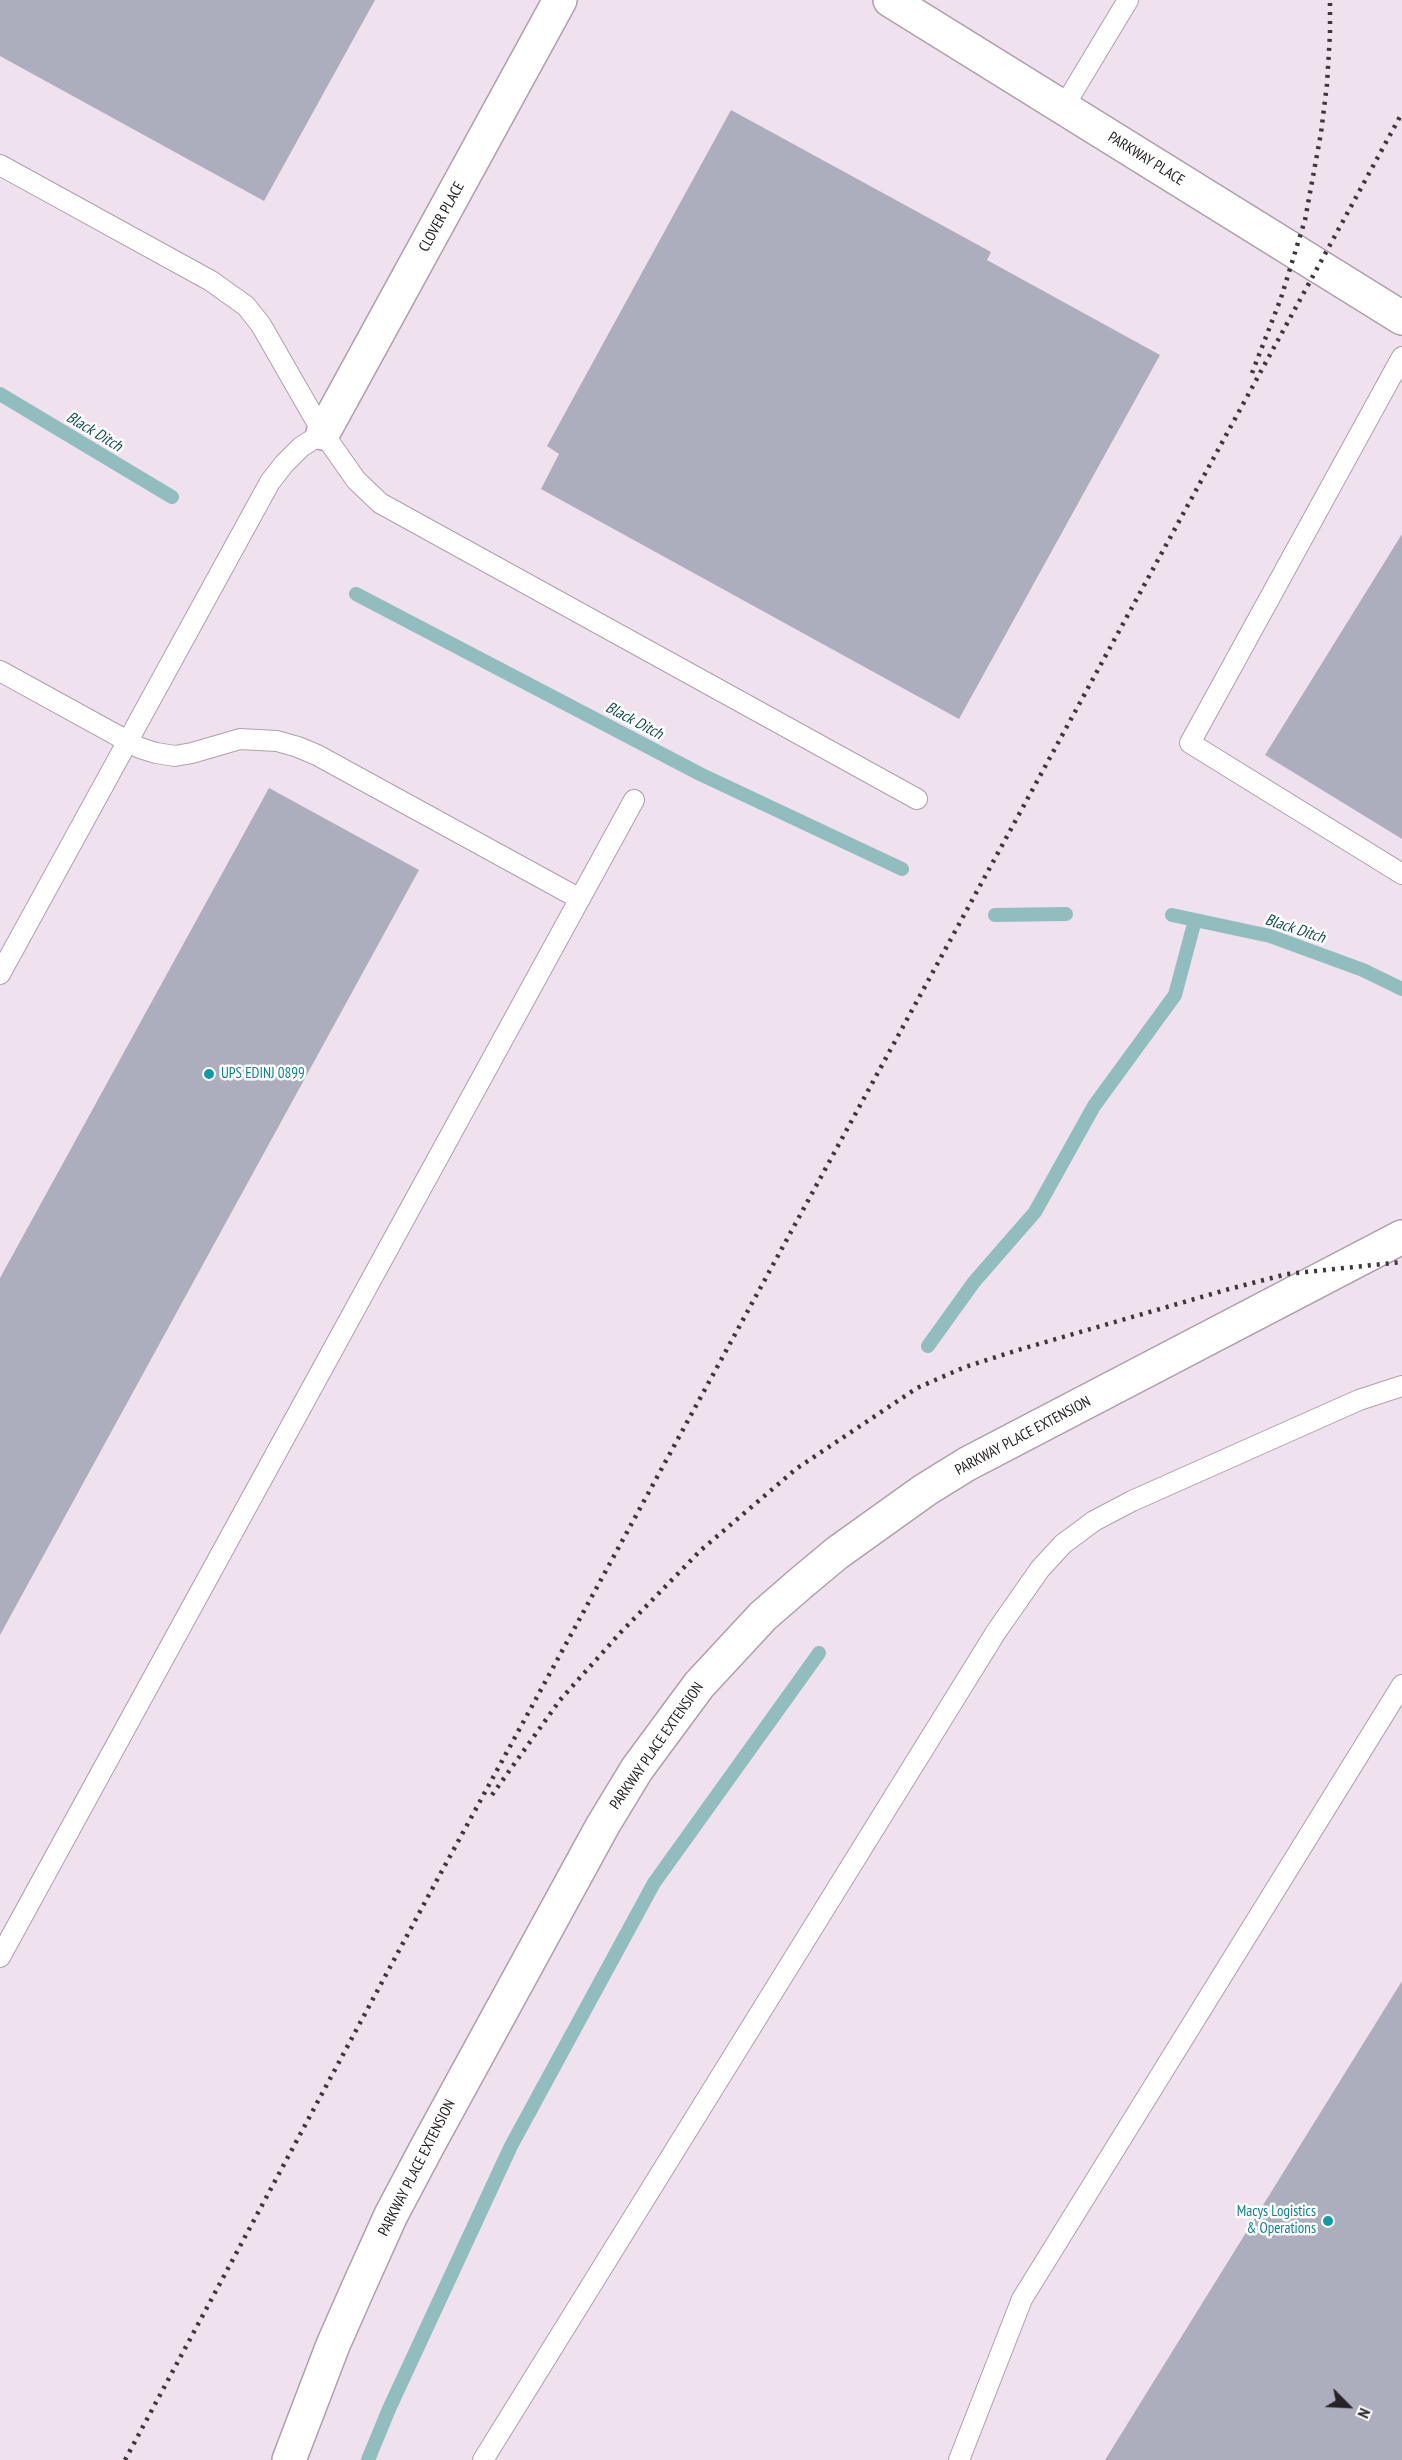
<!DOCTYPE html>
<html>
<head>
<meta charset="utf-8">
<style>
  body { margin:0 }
  #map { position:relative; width:1402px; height:2460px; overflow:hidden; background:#efe1ee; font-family:"PT Sans Narrow",sans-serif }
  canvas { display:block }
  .north { position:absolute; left:1318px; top:2376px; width:60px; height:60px; -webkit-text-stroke:4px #fff; paint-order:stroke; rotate:114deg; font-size:16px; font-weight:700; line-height:24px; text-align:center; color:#272227 }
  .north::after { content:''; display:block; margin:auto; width:21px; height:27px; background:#272227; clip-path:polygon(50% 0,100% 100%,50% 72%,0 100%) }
</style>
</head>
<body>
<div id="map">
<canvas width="1402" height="2460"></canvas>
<div class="north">N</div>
</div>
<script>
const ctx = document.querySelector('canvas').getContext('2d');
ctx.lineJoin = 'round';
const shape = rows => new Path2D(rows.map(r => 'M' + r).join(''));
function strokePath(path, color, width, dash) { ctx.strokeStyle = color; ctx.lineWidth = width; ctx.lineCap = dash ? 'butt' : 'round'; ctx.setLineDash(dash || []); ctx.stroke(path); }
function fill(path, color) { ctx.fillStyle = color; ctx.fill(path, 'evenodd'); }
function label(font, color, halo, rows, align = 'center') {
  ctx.font = font + ' "PT Sans Narrow",sans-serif'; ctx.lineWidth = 5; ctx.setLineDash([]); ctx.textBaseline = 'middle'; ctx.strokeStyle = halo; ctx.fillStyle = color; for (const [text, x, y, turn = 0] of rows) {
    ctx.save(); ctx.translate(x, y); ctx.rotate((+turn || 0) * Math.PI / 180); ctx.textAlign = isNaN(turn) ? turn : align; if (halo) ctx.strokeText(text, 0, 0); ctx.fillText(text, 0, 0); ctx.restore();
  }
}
const stream = shape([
  [0,394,172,497],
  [356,594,700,774,902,869],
  [995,915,1066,914],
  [1172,915,1270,936,1363,970,1402,989],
  [928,1346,974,1282,1035,1212,1094,1106,1175,995,1195,920],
  [368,2460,389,2409,511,2146,654,1883,819,1653]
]);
const building = shape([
  [0,0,375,0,264,201,0,56],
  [731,110,991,252,987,260,1160,355,959,719,541,489,559,454,547,446],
  [1402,534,1402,839,1265,755],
  [269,788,419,870,0,1635,0,1278],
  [1402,1981,1402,2460,1105,2460]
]);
const service = shape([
  [1063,108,1128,0],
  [0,165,211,281,246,306,261,325,323,433,356,480,380,503,917,799],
  [1402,357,1190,743,1402,874],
  [0,671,140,748,156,753,175,756,192,753,240,739,277,741,298,747,317,755,580,899],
  [0,974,270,482,284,464,301,447,323,433],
  [0,1957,634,800],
  [483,2460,996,1632,1040,1569,1063,1544,1094,1521,1132,1501,1359,1400,1402,1386],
  [959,2460,1022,2299,1402,1685]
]);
const minor = shape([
  [890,0,1402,318],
  [323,433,560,0]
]);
const secondary = shape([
  [289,2460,333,2345,359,2286,391,2215,427,2147,603,1825,637,1769,699,1685,763,1616,801,1583,837,1553,925,1490,967,1464,1402,1237]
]);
const rail = shape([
  [1252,373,1281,298,1305,220,1321,133,1327,84,1330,34,1330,0],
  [492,1795,560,1700,621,1632,701,1550,796,1469,917,1388,965,1367,1018,1350,1229,1289,1287,1274,1402,1262],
  [125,2460,431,1891,1402,113]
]);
const markers = [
  [209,1074,6,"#0f9aa8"],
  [1328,2221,6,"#0f9aa8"]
];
const streetNames = [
  ["PARKWAY PLACE",1146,159,32],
  ["CLOVER PLACE",442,217,-61],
  ["PARKWAY PLACE EXTENSION",1023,1436,-28],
  ["PARKWAY PLACE EXTENSION",657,1746,-55],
  ["PARKWAY PLACE EXTENSION",417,2168,-63]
];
const cultureNames = [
  ["UPS EDINJ 0899",221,1074],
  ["Macys Logistics",1316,2212,"right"],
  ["& Operations",1316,2229,"right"]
];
const waterNames = [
  ["Black Ditch",94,432,31],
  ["Black Ditch",634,721,28],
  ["Black Ditch",1295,929,18]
];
strokePath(stream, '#92bdbf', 14);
fill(building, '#acaebe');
strokePath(service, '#ada0ac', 22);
strokePath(minor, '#ada0ac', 36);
strokePath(secondary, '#ada0ac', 36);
strokePath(service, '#fff', 20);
strokePath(minor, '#fff', 33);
strokePath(secondary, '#fff', 33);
strokePath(rail, '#3d373d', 4.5, [3, 6]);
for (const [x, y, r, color] of markers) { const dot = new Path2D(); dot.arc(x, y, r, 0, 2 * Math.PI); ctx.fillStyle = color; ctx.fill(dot); strokePath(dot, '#fff', 2); }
label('15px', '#272227', '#fff', streetNames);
label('15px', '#0d838f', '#fff', cultureNames, 'left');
label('italic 16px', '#145254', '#fff', waterNames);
</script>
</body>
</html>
